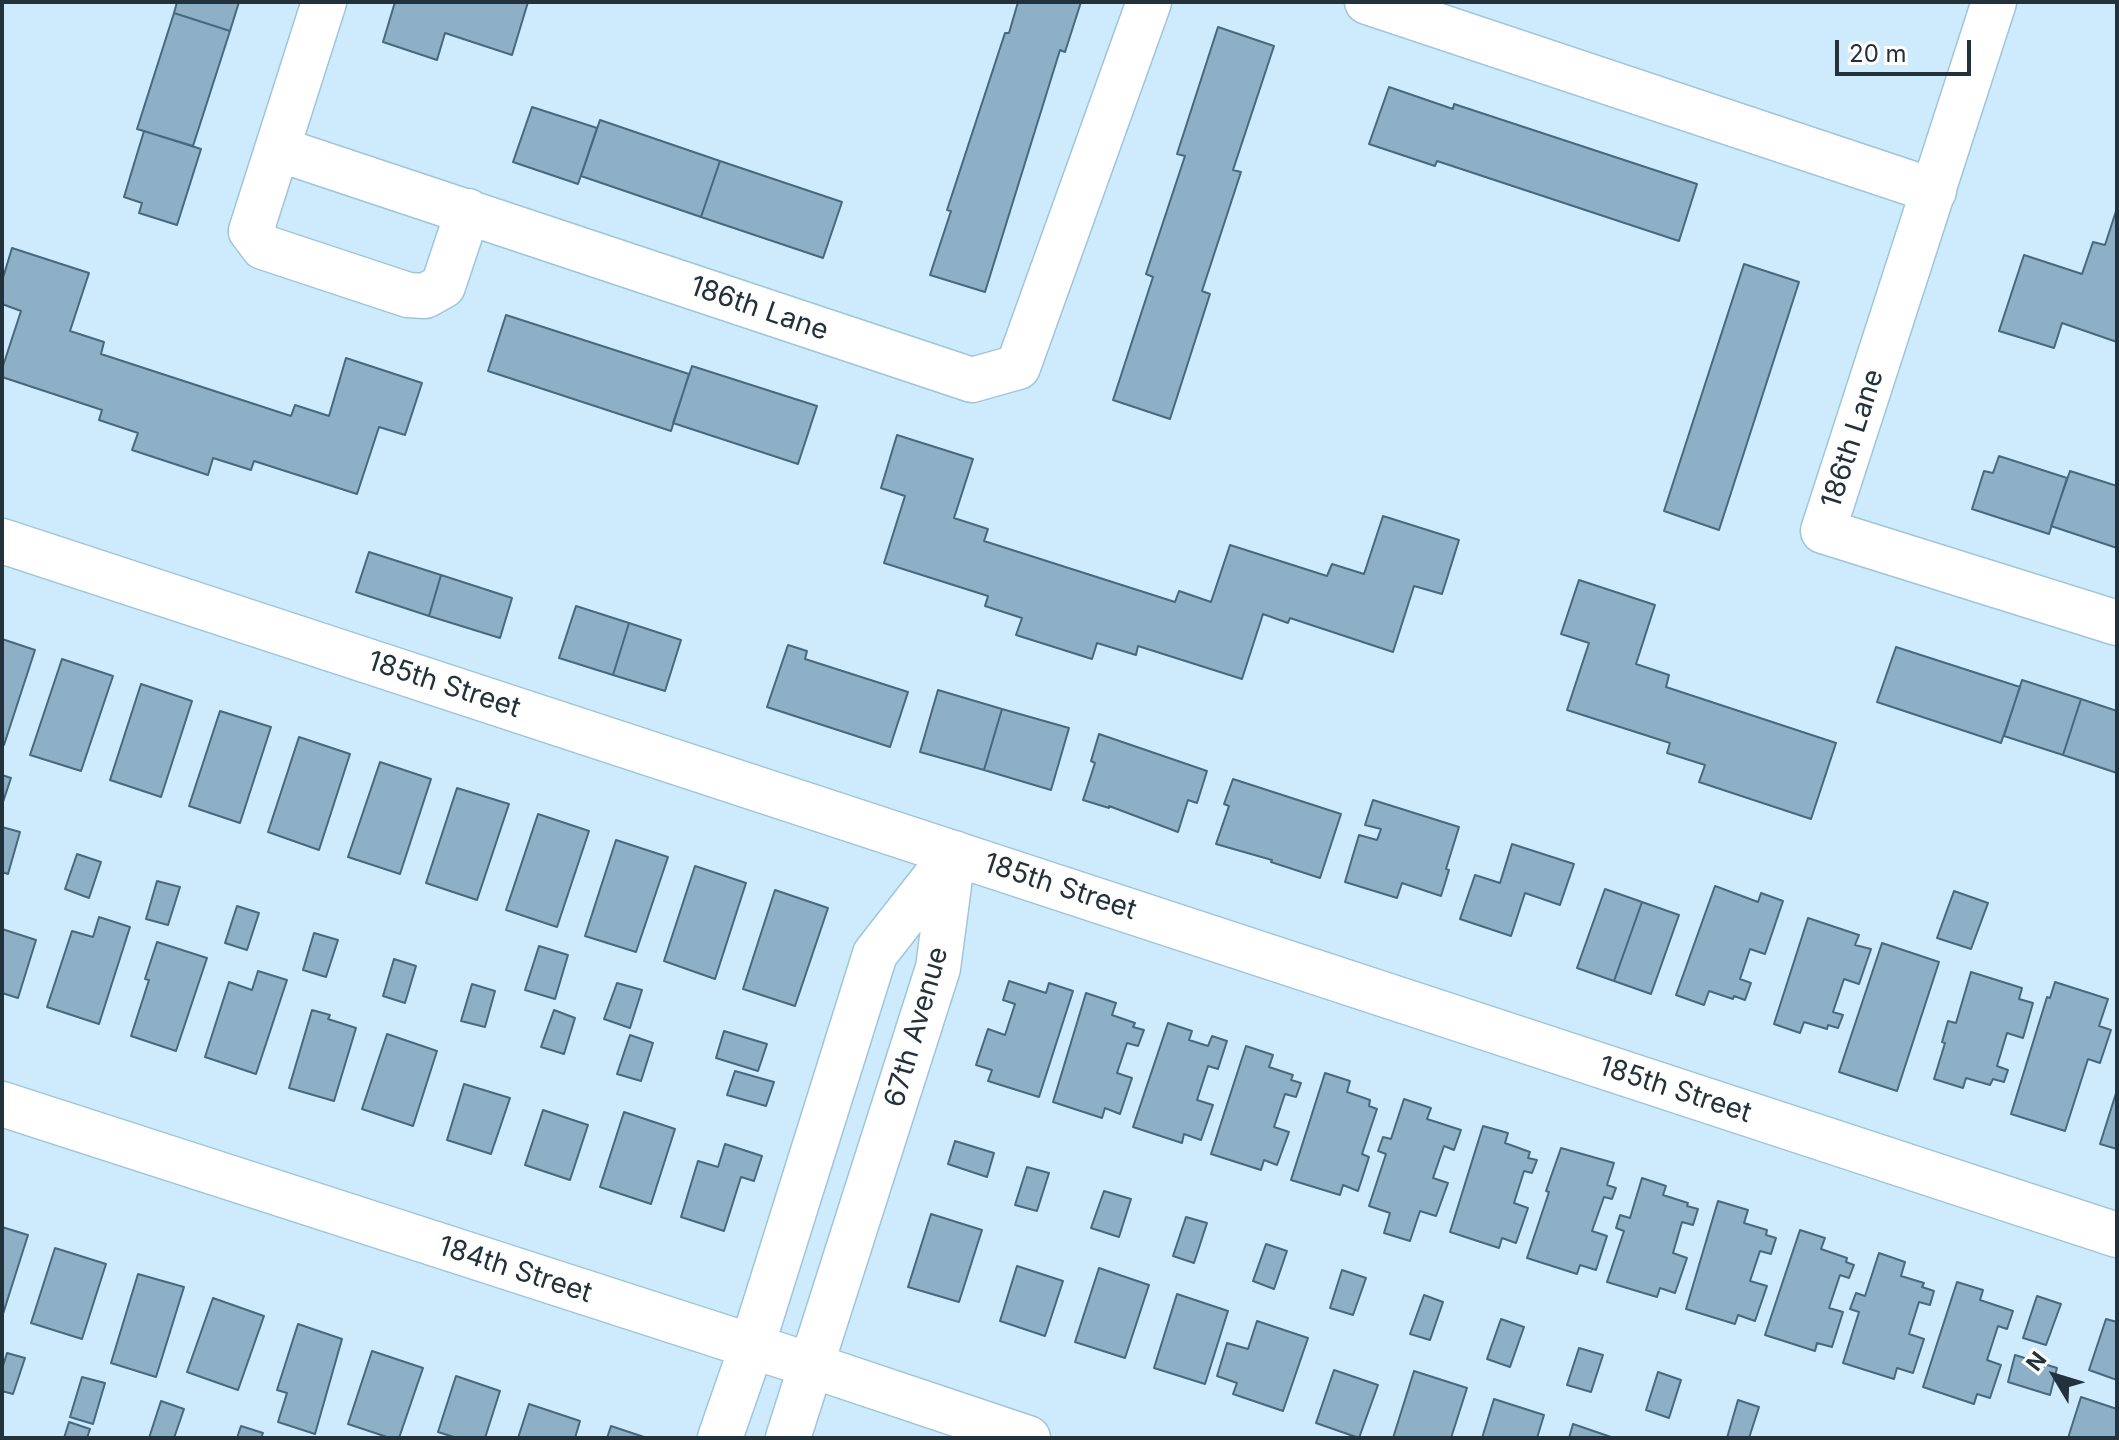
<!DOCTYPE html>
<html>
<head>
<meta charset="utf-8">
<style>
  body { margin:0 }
  #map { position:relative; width:2119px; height:1440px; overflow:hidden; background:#cdebfd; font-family:Inter,sans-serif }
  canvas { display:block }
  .frame { position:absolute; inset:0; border:4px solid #23313a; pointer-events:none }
  .north { position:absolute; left:2015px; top:1336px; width:80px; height:80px; -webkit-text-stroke:6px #fff; paint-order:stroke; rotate:308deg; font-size:22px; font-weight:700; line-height:32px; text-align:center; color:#23313a }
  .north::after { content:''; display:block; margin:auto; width:28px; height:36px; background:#23313a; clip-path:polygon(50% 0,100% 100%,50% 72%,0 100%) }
  .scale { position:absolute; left:1835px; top:40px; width:136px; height:36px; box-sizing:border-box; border:4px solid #23313a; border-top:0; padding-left:10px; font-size:24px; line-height:28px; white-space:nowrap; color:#23313a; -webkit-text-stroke:6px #fff; paint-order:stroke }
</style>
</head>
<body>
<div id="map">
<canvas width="2119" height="1440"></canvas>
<div class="frame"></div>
<div class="north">N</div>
<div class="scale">20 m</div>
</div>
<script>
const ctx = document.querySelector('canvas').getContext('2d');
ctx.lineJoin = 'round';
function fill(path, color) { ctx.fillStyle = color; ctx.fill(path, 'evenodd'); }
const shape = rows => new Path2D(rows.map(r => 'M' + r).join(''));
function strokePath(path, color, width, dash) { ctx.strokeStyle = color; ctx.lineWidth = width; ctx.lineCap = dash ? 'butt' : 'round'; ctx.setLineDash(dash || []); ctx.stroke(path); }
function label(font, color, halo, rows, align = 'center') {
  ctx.font = font + ' Inter,sans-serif'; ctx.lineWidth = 6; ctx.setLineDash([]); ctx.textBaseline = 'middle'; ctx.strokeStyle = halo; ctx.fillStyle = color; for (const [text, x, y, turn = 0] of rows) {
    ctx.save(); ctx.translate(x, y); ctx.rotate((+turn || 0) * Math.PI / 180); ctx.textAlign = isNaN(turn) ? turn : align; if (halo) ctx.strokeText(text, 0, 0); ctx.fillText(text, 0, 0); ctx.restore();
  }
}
const building = shape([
  [177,2,239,2,230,31,174,13,177,2],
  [395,2,528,2,512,55,445,33,437,60,383,42,395,2],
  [1018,2,1081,2,1065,52,1060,50,985,292,930,275,951,211,947,210,1005,33,1009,33,1018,2],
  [174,13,230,31,193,146,137,129,174,13],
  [1218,27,1274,46,1233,170,1241,172,1202,291,1210,294,1170,419,1113,400,1153,277,1146,274,1185,156,1177,154,1218,27],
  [1389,87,1453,109,1454,104,1697,184,1679,241,1437,161,1435,166,1369,144,1389,87],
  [532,107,597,128,578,184,513,162,532,107],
  [600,120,720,161,701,217,581,176,600,120],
  [144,131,201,149,177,225,139,213,142,203,124,197,144,131],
  [720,161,842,202,823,258,701,217,720,161],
  [2117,208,2117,342,2062,323,2054,348,1999,331,2024,255,2082,274,2093,242,2105,245,2117,208],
  [12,248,89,273,70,331,104,342,101,354,291,416,295,405,329,416,346,358,422,383,405,435,379,427,357,494,254,461,251,470,213,458,208,475,132,450,138,433,99,420,102,410,2,377,2,369,21,311,2,304,2,281,12,248],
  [1744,264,1799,282,1719,530,1664,511,1744,264],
  [506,315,689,374,671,431,488,371,506,315],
  [692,366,817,406,798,464,673,423,692,366],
  [897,435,973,459,954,518,988,529,984,541,1175,602,1179,591,1211,602,1230,545,1327,576,1332,564,1364,574,1383,516,1459,540,1442,594,1414,586,1393,652,1290,618,1288,623,1263,614,1242,679,1138,646,1136,655,1097,643,1092,659,1016,635,1022,618,985,606,988,596,884,563,905,496,881,488,897,435],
  [1999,456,2067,478,2049,534,1972,509,1984,471,1993,473,1999,456],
  [2070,471,2117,486,2117,548,2051,526,2070,471],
  [369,552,441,575,429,616,356,592,369,552],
  [441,575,512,598,500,638,429,616,441,575],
  [1579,580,1655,605,1636,664,1669,675,1666,687,1836,743,1811,819,1699,782,1705,765,1667,753,1670,743,1567,710,1589,643,1561,634,1579,580],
  [576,606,629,623,613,675,559,658,576,606],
  [629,623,681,640,665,691,613,675,629,623],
  [2,639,35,650,4,745,2,745,2,639],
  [788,645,807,651,805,659,908,692,890,747,767,707,788,645],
  [1896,647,2020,687,2001,743,1877,702,1896,647],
  [62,659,113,676,81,771,30,755,62,659],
  [2022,680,2081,699,2063,755,2004,736,2022,680],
  [141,684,192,701,161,797,110,780,141,684],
  [938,690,1002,709,984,770,920,752,938,690],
  [2081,699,2117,711,2117,773,2063,755,2081,699],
  [1002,709,1069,728,1051,790,984,770,1002,709],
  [220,711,271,727,240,823,189,806,220,711],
  [1099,734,1207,771,1197,803,1188,800,1178,832,1109,806,1109,808,1083,800,1095,763,1091,761,1099,734],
  [299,737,350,754,319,850,268,832,299,737],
  [380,762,431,779,400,874,348,857,380,762],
  [2,775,11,778,2,805,2,775],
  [1233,779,1341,814,1320,878,1271,862,1272,860,1216,844,1229,806,1224,804,1233,779],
  [457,788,509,804,477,900,426,883,457,788],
  [1373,800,1459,827,1446,869,1449,870,1441,896,1402,883,1397,898,1345,882,1359,835,1377,840,1381,829,1365,825,1373,800],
  [538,814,589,831,557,927,506,910,538,814],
  [2,827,20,832,8,874,2,872,2,827],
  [616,840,668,857,636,952,585,936,616,840],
  [1512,844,1574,864,1560,905,1525,893,1511,936,1460,919,1475,875,1500,883,1512,844],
  [77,854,101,862,89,898,65,889,77,854],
  [695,866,746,883,715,979,664,961,695,866],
  [157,881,180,887,168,925,146,919,157,881],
  [1715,886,1758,902,1761,893,1783,901,1765,954,1750,949,1740,979,1751,983,1745,1000,1734,996,1733,999,1709,991,1704,1005,1676,995,1715,886],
  [1605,889,1642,902,1614,981,1577,968,1605,889],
  [775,890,828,908,795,1006,743,989,775,890],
  [1954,891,1988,903,1971,949,1937,938,1954,891],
  [1642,902,1679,915,1651,994,1614,981,1642,902],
  [237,906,259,913,247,950,225,943,237,906],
  [99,917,130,927,99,1024,47,1007,72,931,93,937,99,917],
  [1808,918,1859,935,1855,945,1871,949,1859,984,1844,979,1833,1012,1843,1015,1838,1028,1828,1025,1827,1029,1804,1022,1800,1033,1774,1024,1808,918],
  [2,929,36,940,18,998,2,993,2,929],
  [314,933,338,940,326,977,303,970,314,933],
  [157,942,207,958,176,1051,131,1036,149,980,145,979,157,942],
  [1882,943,1939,962,1897,1091,1839,1072,1882,943],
  [539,946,568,955,555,999,525,990,539,946],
  [394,959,416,966,405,1003,383,996,394,959],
  [258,971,287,980,256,1074,205,1057,229,982,252,990,258,971],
  [1971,972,2022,988,2019,999,2033,1003,2023,1038,2007,1033,1997,1066,2008,1070,2004,1082,1993,1079,1990,1085,1966,1078,1963,1088,1934,1079,1945,1043,1942,1042,1948,1021,1956,1023,1971,972],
  [1009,981,1046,993,1049,983,1073,991,1039,1097,988,1081,992,1070,976,1065,988,1029,1005,1035,1015,1004,1003,1000,1009,981],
  [2055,982,2108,999,2099,1026,2111,1030,2100,1063,2088,1059,2065,1131,2011,1114,2047,997,2050,998,2055,982],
  [617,983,642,990,630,1028,604,1019,617,983],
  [472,984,495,991,485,1027,461,1021,472,984],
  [1086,993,1116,1003,1112,1015,1135,1023,1133,1027,1144,1030,1138,1046,1127,1043,1117,1073,1132,1078,1120,1114,1105,1108,1102,1118,1053,1102,1086,993],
  [312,1010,330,1015,328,1019,356,1028,334,1101,289,1088,312,1010],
  [554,1010,575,1018,564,1054,541,1047,554,1010],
  [1168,1023,1192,1031,1189,1040,1208,1046,1212,1036,1227,1041,1218,1069,1208,1066,1197,1100,1213,1105,1201,1140,1184,1134,1182,1143,1133,1127,1168,1023],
  [724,1031,767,1044,758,1071,716,1058,724,1031],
  [387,1034,437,1051,413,1126,362,1109,387,1034],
  [630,1035,653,1043,641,1081,617,1074,630,1035],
  [1246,1046,1273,1055,1269,1067,1293,1075,1291,1080,1301,1083,1296,1097,1285,1094,1274,1127,1289,1132,1277,1165,1264,1160,1261,1170,1211,1154,1246,1046],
  [735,1071,774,1082,766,1106,727,1095,735,1071],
  [1325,1073,1350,1081,1347,1092,1370,1100,1369,1106,1377,1109,1362,1154,1369,1157,1358,1191,1343,1185,1340,1195,1291,1180,1325,1073],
  [464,1084,510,1098,491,1154,447,1140,464,1084],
  [2117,1090,2117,1149,2100,1144,2117,1090],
  [1404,1099,1431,1108,1427,1119,1461,1130,1454,1150,1444,1146,1433,1178,1448,1183,1436,1216,1420,1211,1410,1241,1384,1233,1390,1213,1369,1206,1386,1154,1378,1151,1383,1137,1391,1139,1404,1099],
  [543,1110,588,1125,570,1180,525,1165,543,1110],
  [624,1112,675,1129,651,1204,600,1187,624,1112],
  [1483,1126,1508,1133,1505,1143,1530,1152,1528,1158,1537,1160,1532,1173,1524,1171,1514,1203,1528,1208,1516,1243,1502,1238,1499,1248,1450,1232,1483,1126],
  [955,1141,994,1153,987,1177,948,1164,955,1141],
  [725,1144,762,1156,754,1181,741,1177,724,1231,681,1217,698,1161,718,1167,725,1144],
  [1561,1148,1614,1163,1607,1185,1616,1188,1612,1199,1604,1197,1592,1231,1607,1236,1596,1270,1580,1265,1577,1274,1527,1258,1549,1192,1546,1191,1561,1148],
  [1027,1167,1049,1173,1037,1211,1015,1205,1027,1167],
  [1642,1178,1666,1186,1663,1195,1688,1203,1687,1206,1698,1209,1693,1225,1682,1222,1673,1253,1687,1258,1675,1293,1660,1288,1657,1297,1607,1282,1624,1231,1616,1228,1620,1215,1630,1218,1642,1178],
  [1104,1191,1131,1199,1119,1237,1091,1228,1104,1191],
  [1718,1201,1748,1210,1744,1223,1767,1230,1766,1235,1776,1238,1771,1254,1760,1251,1750,1281,1767,1286,1755,1321,1738,1315,1735,1324,1686,1309,1718,1201],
  [931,1214,982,1230,959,1302,908,1287,931,1214],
  [1186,1217,1207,1223,1194,1263,1173,1256,1186,1217],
  [2,1227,28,1235,2,1317,2,1227],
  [1800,1230,1825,1238,1821,1249,1847,1258,1846,1262,1854,1265,1849,1278,1840,1275,1829,1308,1843,1312,1832,1347,1817,1343,1815,1351,1765,1335,1800,1230],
  [1266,1244,1287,1251,1274,1289,1253,1281,1266,1244],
  [55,1248,106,1264,82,1339,31,1323,55,1248],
  [1879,1253,1905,1262,1901,1276,1924,1283,1922,1287,1934,1291,1930,1305,1919,1302,1909,1334,1924,1339,1913,1373,1897,1368,1894,1379,1843,1363,1859,1312,1850,1309,1856,1293,1865,1296,1879,1253],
  [1017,1266,1063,1281,1045,1336,1000,1321,1017,1266],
  [1099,1268,1149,1285,1125,1358,1075,1342,1099,1268],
  [1342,1270,1366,1278,1353,1315,1330,1308,1342,1270],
  [138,1274,184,1287,156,1377,111,1363,138,1274],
  [1957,1282,1983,1290,1980,1300,2013,1311,2007,1329,1998,1326,1987,1360,2001,1365,1990,1398,1977,1394,1974,1404,1923,1387,1957,1282],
  [1177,1294,1228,1311,1205,1384,1154,1368,1177,1294],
  [1424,1295,1443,1302,1430,1340,1410,1334,1424,1295],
  [2037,1296,2061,1304,2046,1345,2023,1338,2037,1296],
  [213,1298,264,1316,238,1390,187,1372,213,1298],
  [1501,1319,1524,1327,1510,1367,1487,1359,1501,1319],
  [2106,1319,2117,1322,2117,1380,2089,1370,2106,1319],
  [1257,1321,1308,1338,1283,1411,1233,1394,1237,1383,1217,1376,1227,1343,1248,1349,1257,1321],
  [298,1324,342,1339,315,1434,278,1422,287,1393,277,1390,298,1324],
  [1579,1348,1603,1355,1591,1392,1567,1385,1579,1348],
  [372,1351,423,1368,399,1438,390,1438,348,1424,372,1351],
  [7,1353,25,1358,13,1394,2,1391,2,1369,7,1353],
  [2015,1355,2057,1368,2050,1395,2008,1382,2015,1355],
  [1334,1370,1378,1385,1359,1438,1316,1423,1334,1370],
  [1414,1371,1467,1388,1451,1438,1393,1438,1414,1371],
  [1658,1372,1681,1380,1669,1418,1646,1410,1658,1372],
  [456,1376,500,1391,485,1438,457,1438,438,1432,456,1376],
  [82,1377,105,1383,93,1424,70,1417,82,1377],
  [2081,1397,2117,1409,2117,1438,2068,1438,2081,1397],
  [1494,1399,1544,1415,1537,1438,1482,1438,1494,1399],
  [1738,1400,1759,1407,1749,1438,1727,1438,1738,1400],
  [161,1401,184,1409,174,1438,149,1438,161,1401],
  [529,1404,580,1421,575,1438,518,1438,529,1404],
  [69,1422,90,1429,87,1438,64,1438,69,1422],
  [1573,1424,1614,1438,1569,1438,1573,1424],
  [241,1426,263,1433,261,1438,237,1438,241,1426],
  [611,1426,647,1438,607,1438,611,1426]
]);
const street = shape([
  [324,2,251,231,263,247,408,295,425,296,443,286,468,211],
  [1367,2,1934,191],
  [1994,2,1823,531,2117,623],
  [278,149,972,380,1018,367,1149,2],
  [2,541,2117,1235],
  [2,1104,813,1366,1028,1438],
  [720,1438,752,1346,875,954,954,853],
  [788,1438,938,968,953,855]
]);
const streetNames = [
  ["186th Lane",759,309,19],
  ["186th Lane",1853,439,-72],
  ["185th Street",444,685,18],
  ["185th Street",1060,887,18],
  ["67th Avenue",917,1027,-74],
  ["185th Street",1675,1090,18],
  ["184th Street",515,1270,18]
];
fill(building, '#8db0c6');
strokePath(building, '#48697d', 2);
strokePath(street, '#a0c4da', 47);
strokePath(street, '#fff', 44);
label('28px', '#23313a', '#fff', streetNames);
</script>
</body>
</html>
